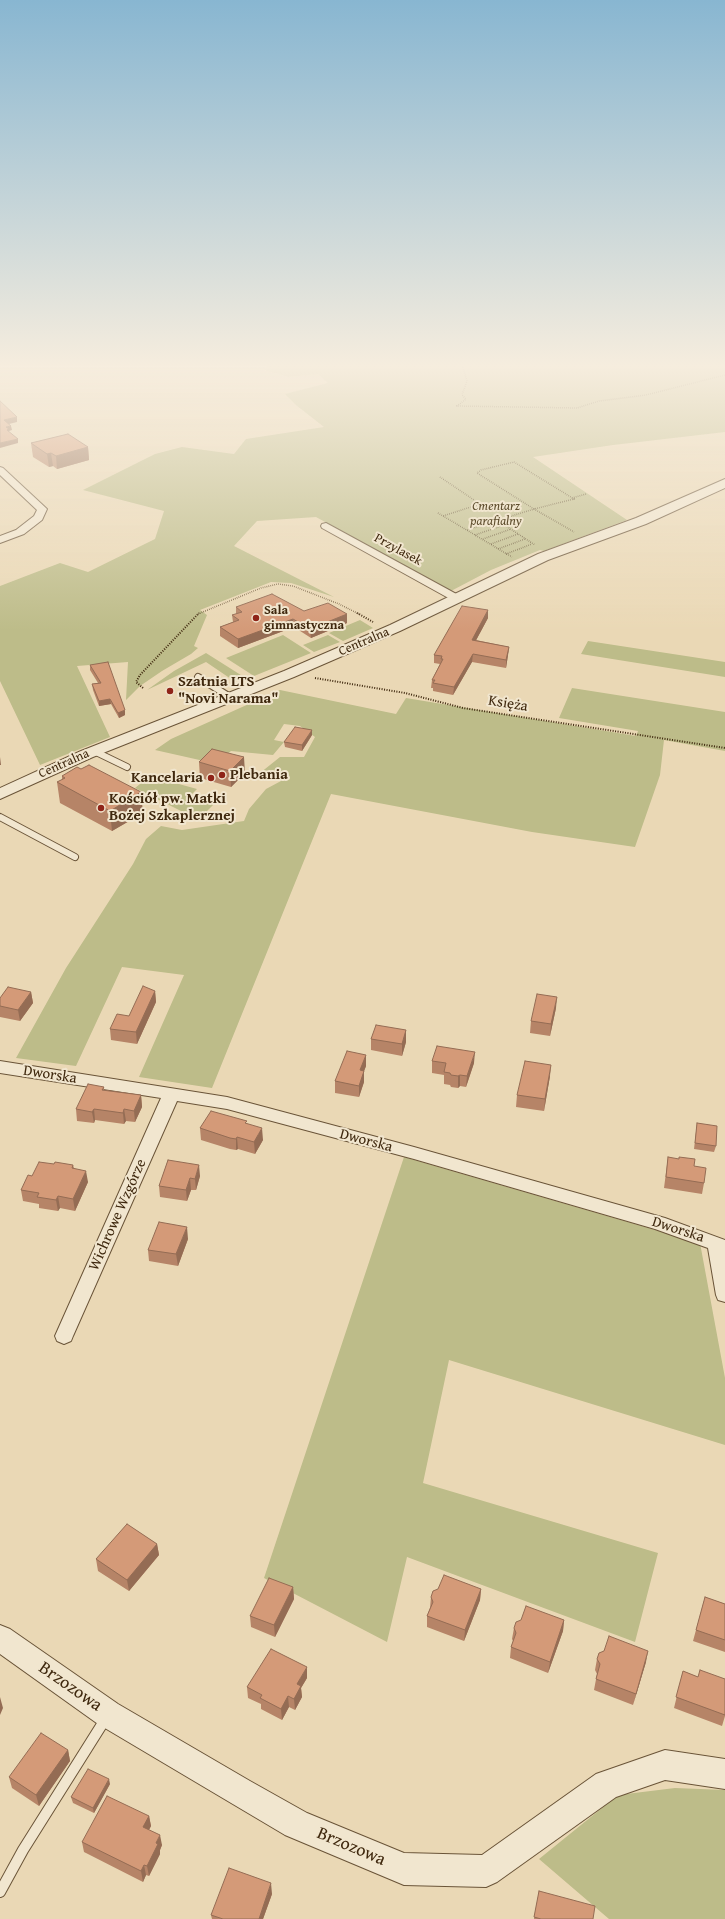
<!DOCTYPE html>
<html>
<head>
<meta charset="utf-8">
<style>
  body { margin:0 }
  canvas { display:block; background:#ead8b5 }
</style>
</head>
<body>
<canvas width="725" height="1919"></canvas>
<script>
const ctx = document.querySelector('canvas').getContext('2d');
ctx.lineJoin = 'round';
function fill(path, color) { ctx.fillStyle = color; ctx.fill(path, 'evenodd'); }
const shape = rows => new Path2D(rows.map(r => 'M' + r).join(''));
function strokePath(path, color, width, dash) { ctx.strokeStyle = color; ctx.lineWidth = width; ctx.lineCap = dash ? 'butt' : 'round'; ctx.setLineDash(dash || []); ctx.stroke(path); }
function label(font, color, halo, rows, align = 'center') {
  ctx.font = font + ' "Gentium Book Plus",serif'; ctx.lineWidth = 4; ctx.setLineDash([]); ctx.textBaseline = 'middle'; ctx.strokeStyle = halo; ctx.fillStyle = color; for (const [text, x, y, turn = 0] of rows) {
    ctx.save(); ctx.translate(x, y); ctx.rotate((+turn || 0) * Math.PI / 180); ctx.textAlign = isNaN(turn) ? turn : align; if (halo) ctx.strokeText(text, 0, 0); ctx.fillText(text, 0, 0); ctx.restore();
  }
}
const green = shape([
  [271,363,725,363,725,432,613,445,533,457,627,520,544,551,540,550,491,570,451,591,316,517,257,521,234,546,334,597,291,583,271,582,200,610,207,615,194,646,198,648,191,654,162,671,140,686,126,700,128,662,77,666,110,737,40,765,0,681,0,586,60,563,88,572,155,539,164,511,83,490,155,454,182,447,234,454,246,439,324,427,296,405,285,394,328,383,318,374,289,377,264,370],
  [360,620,373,628,343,641,329,633],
  [283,635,311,653,254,676,226,658],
  [328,635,340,642,314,652,303,645],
  [588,641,725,662,725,677,581,654],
  [206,653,244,677,234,681,206,662,147,690,174,671],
  [572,688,725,712,725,751,664,740,660,775,635,847,532,832,331,794,212,1088,139,1077,184,975,122,967,76,1066,16,1058,66,968,133,864,146,839,161,826,182,830,244,821,249,809,266,789,281,781,260,773,280,757,304,757,315,737,300,726,284,724,274,740,284,742,273,755,231,751,220,760,204,761,155,750,171,739,280,690,396,714,406,698,636,736,638,731,559,718],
  [150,776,197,789,191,795,216,802,205,813,189,815,135,788],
  [404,1157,700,1243,725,1378,725,1445,449,1360,423,1483,658,1553,635,1642,407,1557,387,1642,264,1578],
  [675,1788,725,1790,725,1919,609,1919,539,1859,618,1795]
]);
const pathFar1 = shape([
  [456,406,577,408,599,401,646,395,725,375],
  [457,406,466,399,462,395,467,381,463,368,459,363],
  [514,462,574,499,534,509,477,473,481,470,514,462],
  [440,477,480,504,443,516],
  [572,498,586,494],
  [534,509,574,532],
  [438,513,512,557],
  [497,520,535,545],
  [467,530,534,509],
  [475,535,504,525],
  [483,539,511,529],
  [491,544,518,534],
  [498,549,525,539],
  [506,554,532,544],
  [198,614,261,588,278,584,293,586,339,604,359,614]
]);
const path = shape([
  [357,613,373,622],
  [315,678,405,693,463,708,725,748],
  [143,688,136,682,140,675,199,613]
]);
const serviceFar1 = shape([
  [198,677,230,697],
  [94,751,127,767],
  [0,817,75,857]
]);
const service = shape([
  [0,1892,23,1850,106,1718]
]);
const minor = shape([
  [0,467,3,468,47,509,42,520,24,534,0,543,0,536,16,530,34,516,37,510,0,475,0,467],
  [326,523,460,596,462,598,460,600,452,600,322,528,321,526,322,524,326,523],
  [0,1061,227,1097,414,1147,665,1218,725,1240,725,1302,718,1300,716,1295,708,1248,655,1229,414,1159,227,1109,177,1101,73,1336,71,1341,64,1344,57,1341,55,1336,161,1098,0,1073,0,1061]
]);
const tertiary = shape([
  [725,479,725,488,646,524,548,560,400,631,294,677,93,757,0,799,0,788,81,751,284,671,390,625,538,554,636,518,725,479],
  [0,1625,10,1629,118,1704,250,1781,307,1813,404,1853,482,1855,596,1774,665,1750,725,1759,725,1789,665,1780,616,1797,497,1882,486,1887,404,1885,285,1835,98,1724,0,1654,0,1625]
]);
const wall = shape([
  [31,443,88,447,89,460,57,469,53,466,49,467,33,457],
  [236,607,304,611,347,614,347,623,311,638,294,627,238,648,220,636,220,627,233,622,232,615,236,614],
  [488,610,488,618,476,640,509,647,508,655,506,668,472,662,453,695,433,691,433,688,431,688,432,680,440,664,434,663,434,655],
  [90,665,125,715,119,718,111,704,99,706,93,690,92,684,98,683,90,670],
  [312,735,302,751,285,747,284,742],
  [199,762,245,773,231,787,200,778],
  [62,776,143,813,112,831,60,803,57,782,62,780],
  [155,991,156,1002,137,1044,111,1040,110,1029,129,1016],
  [31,992,33,1003,20,1021,0,1017,0,998],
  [556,1008,550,1036,530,1033,531,1021],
  [406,1030,406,1042,402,1056,371,1050,371,1039],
  [366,1055,366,1066,364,1071,364,1082,359,1097,335,1093,335,1081],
  [432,1061,474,1063,466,1087,460,1086,458,1088,451,1087,450,1085,444,1084,444,1075,432,1073],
  [550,1076,544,1111,516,1107,517,1095],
  [104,1087,104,1090,141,1095,142,1107,135,1122,126,1121,124,1124,95,1120,94,1123,77,1121,76,1109],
  [697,1123,716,1146,714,1152,694,1149],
  [247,1124,263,1140,255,1154,238,1149,236,1150,230,1149,201,1140,200,1128],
  [668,1157,694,1166,704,1183,702,1194,664,1188],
  [168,1160,200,1176,196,1190,191,1190,187,1201,160,1197,159,1186],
  [73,1165,74,1168,88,1182,75,1211,60,1208,58,1211,39,1208,39,1204,23,1201,21,1190,32,1176],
  [188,1239,178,1266,149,1261,148,1250],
  [157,1544,159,1555,129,1591,98,1571,96,1559],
  [293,1587,294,1599,275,1637,251,1627,250,1616],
  [481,1589,480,1600,464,1641,427,1627,427,1616,430,1608,431,1597],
  [705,1597,725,1604,725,1652,693,1641],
  [564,1620,563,1631,548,1673,510,1658,511,1647,513,1641,512,1639,514,1628],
  [597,1659,646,1662,633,1705,594,1690,597,1674,595,1670],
  [683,1671,698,1677,725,1679,725,1716,722,1726,674,1708],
  [307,1678,301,1688,302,1697,295,1710,289,1707,282,1720,261,1709,261,1704,248,1698,247,1687],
  [68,1750,70,1761,39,1806,12,1788,9,1777],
  [110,1784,94,1813,73,1803,71,1797],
  [149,1816,151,1826,149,1830,162,1845,160,1850,160,1854,149,1876,146,1875,143,1882,84,1852,82,1842],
  [539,1891,593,1919,534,1919],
  [272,1894,263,1919,212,1919,211,1915]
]);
const shadedWall = shape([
  [17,417,17,422,5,425,4,420],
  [11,426,12,430,9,431,9,434,7,434,6,427],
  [18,439,18,443,0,448,0,443],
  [88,447,89,460,57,469,56,456],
  [51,453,53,466,49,467,47,454],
  [488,610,488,618,472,648,472,640],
  [347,614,347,623,311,638,310,629],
  [293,619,294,627,238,648,238,639],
  [509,647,508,655,506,668,506,660],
  [473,654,472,662,453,695,454,687],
  [110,699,111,704,99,706,99,701],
  [125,710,125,715,119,718,118,713],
  [312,730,312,735,302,751,302,745],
  [0,757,1,765,0,765],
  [244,757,245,773,231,787,230,771],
  [141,792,143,813,112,831,110,811],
  [155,991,156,1002,137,1044,136,1032],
  [31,992,33,1003,20,1021,18,1010],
  [557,997,556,1008,550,1036,551,1024],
  [406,1030,406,1042,402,1056,402,1044],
  [475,1052,474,1063,466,1087,467,1076],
  [366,1055,366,1066,360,1082,360,1070],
  [551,1065,550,1076,544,1111,545,1099],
  [364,1071,364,1082,359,1097,359,1086],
  [460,1075,460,1086,458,1088,458,1076],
  [141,1095,142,1107,135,1122,134,1111],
  [94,1109,95,1120,94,1123,92,1112],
  [124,1109,126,1121,124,1124,123,1113],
  [262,1128,263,1140,255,1154,254,1142],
  [237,1137,238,1149,236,1150,236,1139],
  [199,1165,200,1176,196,1190,195,1179],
  [86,1171,88,1182,75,1211,73,1199],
  [190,1178,191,1190,187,1201,186,1190],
  [58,1196,60,1208,58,1211,56,1200],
  [187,1227,188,1239,178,1266,176,1254],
  [157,1544,159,1555,129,1591,127,1580],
  [293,1587,294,1599,275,1637,274,1625],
  [481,1589,480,1600,464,1641,465,1630],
  [564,1620,563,1631,548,1673,550,1662],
  [648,1651,646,1662,633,1705,636,1694],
  [307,1667,307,1678,301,1688,302,1697,295,1710,294,1699,297,1684],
  [288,1696,289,1707,282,1720,281,1709],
  [0,1697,3,1708,0,1715],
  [68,1750,70,1761,39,1806,36,1795],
  [109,1779,110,1784,94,1813,93,1808],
  [149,1816,151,1826,145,1837,143,1827],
  [160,1835,162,1845,160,1850,160,1854,149,1876,147,1866,156,1843],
  [144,1865,146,1875,143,1882,141,1871],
  [271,1883,272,1894,263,1919,259,1919]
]);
const building = shape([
  [0,401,17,417,4,420,11,426,6,427,9,429,7,430,18,439,0,443,0,401],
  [68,434,88,447,56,456,51,453,47,454,31,443,68,434],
  [272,594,304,611,328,603,347,614,310,629,293,619,238,639,220,627,239,620,232,615,242,612,236,607,272,594],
  [462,606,488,610,472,640,509,647,506,660,473,654,454,687,433,683,435,680,432,680,443,659,441,659,442,656,434,655,462,606],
  [108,662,125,710,118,713,110,699,99,701,92,684,101,683,90,665,108,662],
  [295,727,312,730,302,745,284,742,295,727],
  [212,749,244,757,230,771,199,762,212,749],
  [89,765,141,792,110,811,57,782,65,778,62,776,77,767,81,769,89,765],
  [143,986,155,991,136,1032,110,1029,117,1014,129,1016,143,986],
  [8,987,31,992,18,1010,0,1006,0,998,8,987],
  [537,994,557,997,551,1024,531,1021,537,994],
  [376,1025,406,1030,402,1044,371,1039,376,1025],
  [437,1046,475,1052,467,1076,460,1075,458,1076,451,1075,450,1073,444,1072,446,1063,432,1061,437,1046],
  [347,1051,366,1055,360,1070,364,1071,359,1086,335,1081,347,1051],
  [525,1061,551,1065,545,1099,517,1095,525,1061],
  [88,1084,104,1087,102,1090,141,1095,134,1111,124,1109,123,1113,94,1109,92,1112,76,1109,88,1084],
  [211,1111,247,1121,245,1123,262,1128,254,1142,237,1137,236,1139,230,1138,200,1128,211,1111],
  [697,1123,717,1126,716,1146,695,1143,697,1123],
  [668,1157,679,1159,679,1157,695,1159,694,1166,706,1168,704,1183,666,1177,668,1157],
  [168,1160,199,1165,195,1179,190,1178,186,1190,159,1186,168,1160],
  [39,1162,54,1164,55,1162,73,1165,72,1168,86,1171,73,1199,58,1196,56,1200,37,1197,39,1193,21,1190,28,1175,32,1176,39,1162],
  [159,1222,187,1227,176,1254,148,1250,159,1222],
  [127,1524,157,1544,127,1580,96,1559,127,1524],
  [444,1575,481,1589,465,1630,427,1616,433,1602,431,1597,433,1591,438,1589,444,1575],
  [269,1578,293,1587,274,1625,250,1616,269,1578],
  [705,1597,725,1604,725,1640,696,1630,705,1597],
  [526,1606,564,1620,550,1662,511,1647,516,1633,514,1628,516,1622,521,1620,526,1606],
  [609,1636,648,1651,636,1694,596,1679,600,1664,597,1659,599,1653,604,1651,609,1636],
  [271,1649,307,1667,297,1684,301,1686,294,1699,288,1696,281,1709,260,1698,262,1695,247,1687,271,1649],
  [700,1670,725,1679,725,1715,676,1697,683,1671,698,1677,700,1670],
  [41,1733,68,1750,36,1795,9,1777,41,1733],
  [88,1769,109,1779,93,1808,71,1797,88,1769],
  [107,1796,149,1816,143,1827,160,1835,156,1843,158,1844,147,1866,144,1865,141,1871,82,1842,107,1796],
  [229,1868,271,1883,259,1919,223,1919,211,1915,229,1868],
  [539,1891,595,1906,593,1919,541,1919,534,1917,539,1891]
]);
const markers = [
  [256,618,4,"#8f2418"],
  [170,691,4,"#8f2418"],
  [222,775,4,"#8f2418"],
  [211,778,4,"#8f2418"],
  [101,808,4,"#8f2418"]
];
const farParknames = [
  ["Cmentarz",496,507],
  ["parafialny",496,522]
];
const farStreetnames = [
  ["Przylasek",398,550,29],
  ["Centralna",364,642,-23],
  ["Centralna",64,764,-24]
];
const farPoinames = [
  ["Sala",264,611],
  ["gimnastyczna",264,626]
];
const poiNames = [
  ["Szatnia LTS",178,682],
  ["\"Novi Narama\"",178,699],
  ["Plebania",230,775],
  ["Kancelaria",203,778,"right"],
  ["Kościół pw. Matki",109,799],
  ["Bożej Szkaplerznej",109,816]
];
const streetNames = [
  ["Księża",508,704,9],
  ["Dworska",50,1075,9],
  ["Dworska",366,1141,15],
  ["Wichrowe Wzgórze",118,1215,-66],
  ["Dworska",678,1230,18]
];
const nearStreetnames = [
  ["Brzozowa",70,1687,35],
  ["Brzozowa",351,1847,23]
];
fill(green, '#bdbc89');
strokePath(serviceFar1, '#6a5438', 8);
strokePath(service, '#6a5438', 12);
strokePath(minor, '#6a5438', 2);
strokePath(tertiary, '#6a5438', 2);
strokePath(pathFar1, '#3f280e', 1.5, [0.5, 1.5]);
strokePath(path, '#3f280e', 2, [1, 1.5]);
strokePath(serviceFar1, '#f1e6cf', 6);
strokePath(service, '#f1e6cf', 10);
fill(minor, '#f1e6cf');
fill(tertiary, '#f1e6cf');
fill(wall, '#b68467');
fill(shadedWall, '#946c54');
fill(building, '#d49a78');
strokePath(building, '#946c54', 1);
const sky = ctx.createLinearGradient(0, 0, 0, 631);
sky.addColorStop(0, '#88b6d1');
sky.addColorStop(0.58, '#f6edde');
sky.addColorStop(1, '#f6edde00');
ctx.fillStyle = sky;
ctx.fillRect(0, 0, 725, 631);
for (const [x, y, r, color] of markers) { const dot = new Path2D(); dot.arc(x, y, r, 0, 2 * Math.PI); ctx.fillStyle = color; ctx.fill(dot); strokePath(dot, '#f1e6cf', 1.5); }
label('italic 13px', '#5e4d2d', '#f1e6cf', farParknames);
label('13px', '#3f280e', '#f1e6cf', farStreetnames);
label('bold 13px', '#3f280e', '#f1e6cf', farPoinames, 'left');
label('bold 15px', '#3f280e', '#f1e6cf', poiNames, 'left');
label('15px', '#3f280e', '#f1e6cf', streetNames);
label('18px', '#3f280e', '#f1e6cf', nearStreetnames);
</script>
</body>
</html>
